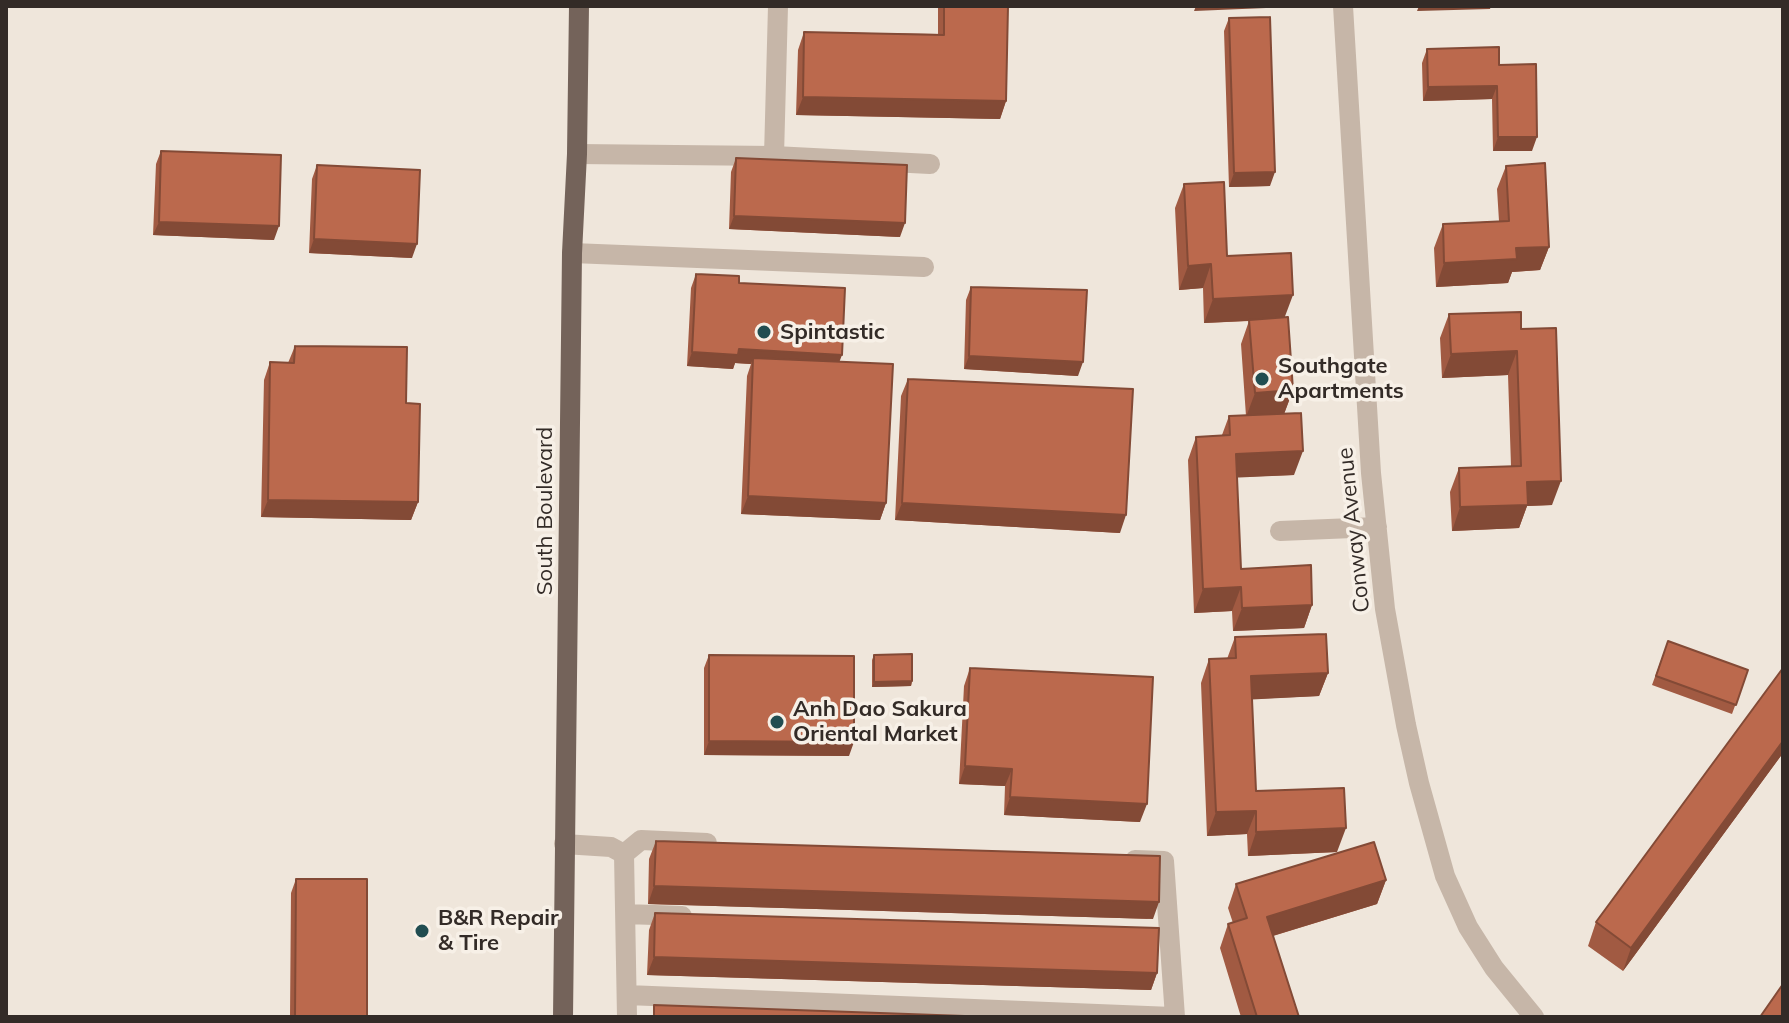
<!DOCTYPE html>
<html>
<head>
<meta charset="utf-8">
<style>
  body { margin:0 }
  #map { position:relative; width:1789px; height:1023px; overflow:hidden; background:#efe6db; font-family:Mulish,sans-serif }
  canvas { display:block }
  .frame { position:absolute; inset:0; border:8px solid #332b27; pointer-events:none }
</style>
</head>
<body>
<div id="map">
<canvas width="1789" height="1023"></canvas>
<div class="frame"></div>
</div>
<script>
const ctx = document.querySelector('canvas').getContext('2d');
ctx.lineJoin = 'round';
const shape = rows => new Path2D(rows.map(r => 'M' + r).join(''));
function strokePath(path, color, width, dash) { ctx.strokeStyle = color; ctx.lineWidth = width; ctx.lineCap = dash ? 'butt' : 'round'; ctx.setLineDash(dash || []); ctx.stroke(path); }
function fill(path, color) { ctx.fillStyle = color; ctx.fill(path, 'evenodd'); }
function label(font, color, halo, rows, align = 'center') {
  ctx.font = font + ' Mulish,sans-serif'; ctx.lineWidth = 7; ctx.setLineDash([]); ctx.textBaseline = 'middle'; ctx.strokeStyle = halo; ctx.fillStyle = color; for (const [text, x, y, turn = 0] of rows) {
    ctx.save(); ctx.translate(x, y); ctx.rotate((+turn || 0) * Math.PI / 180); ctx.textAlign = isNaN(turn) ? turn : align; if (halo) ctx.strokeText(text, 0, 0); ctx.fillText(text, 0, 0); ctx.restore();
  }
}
const minor = shape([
  [1343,6,1371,473,1385,609,1406,725,1419,783,1445,876,1468,927,1494,968,1534,1017],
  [577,154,774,156,778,6],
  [774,156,930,164],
  [572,253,924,267],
  [1280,531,1377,527],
  [564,844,611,847,624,854,627,1017],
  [624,854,641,840,707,843],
  [1135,860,1164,861,1175,1017],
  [626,914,682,916],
  [627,995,1172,1017]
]);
const major = shape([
  [563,1017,572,253,577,154,579,6]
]);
const wall = shape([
  [938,6,1008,6,1006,101,1000,119,796,115,798,50,804,32,938,34],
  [1229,18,1270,186,1229,187,1224,31],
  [1427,49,1499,65,1532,151,1493,151,1492,99,1423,101,1422,63],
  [161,151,274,240,153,235,156,164],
  [736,158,900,237,729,229,731,172],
  [317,165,412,258,309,253,312,179],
  [1506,166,1549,247,1540,270,1512,272,1508,283,1436,287,1434,248,1443,224,1499,221,1497,189],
  [1184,184,1227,256,1285,317,1293,390,1284,414,1294,475,1237,477,1241,569,1312,605,1304,628,1233,631,1232,611,1194,613,1188,460,1196,437,1222,435,1229,416,1246,416,1241,344,1249,321,1204,323,1203,288,1179,290,1175,208],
  [696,274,840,362,886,503,880,520,741,514,747,376,751,364,735,363,733,369,687,366,691,288],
  [971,287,1078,376,964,369,966,300],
  [1449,314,1521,329,1552,505,1527,506,1519,528,1452,531,1450,492,1459,468,1511,466,1508,375,1442,378,1440,338],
  [295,346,406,403,418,502,411,520,261,517,264,380,270,362,288,363],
  [908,379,1120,533,895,520,901,396],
  [1235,637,1328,673,1319,696,1252,699,1256,791,1337,852,1248,856,1247,834,1207,836,1201,683,1209,659,1227,659],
  [1668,641,1748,670,1732,714,1652,685],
  [709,655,849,756,704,755,704,668],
  [874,655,912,681,911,686,872,687,872,660],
  [970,668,1140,822,1004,815,1005,786,959,784,964,686],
  [1783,668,1783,753,1623,971,1588,946,1596,922],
  [656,841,1153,919,648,904,649,859],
  [296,879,367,1017,290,1017,291,893],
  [1386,880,1377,904,1273,936,1299,1017,1241,1017,1220,948,1228,924,1233,923,1228,908,1236,884],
  [655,913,1157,973,1151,990,647,975,649,930]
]);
const shadedWall = shape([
  [1196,6,1266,6,1266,8,1194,11],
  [1419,6,1491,6,1490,9,1417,11],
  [1497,86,1492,99,1423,101,1428,87],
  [803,97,1006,101,1000,119,796,115],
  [1498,137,1537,137,1532,151,1493,151],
  [1275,172,1270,186,1229,187,1234,173],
  [734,216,905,223,900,237,729,229],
  [159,222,279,226,274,240,153,235],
  [314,239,417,244,412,258,309,253],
  [1549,247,1540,270,1512,272,1508,283,1436,287,1444,263,1516,248],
  [1211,264,1203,288,1179,290,1188,266],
  [1293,295,1284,319,1204,323,1213,299],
  [739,349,842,355,837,368,753,358,751,364,735,363,733,369,687,366,692,352],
  [1517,351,1508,375,1442,378,1451,354],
  [969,356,1083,362,1078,376,964,369],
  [1293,390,1284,414,1246,417,1255,393],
  [1303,451,1294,475,1228,478,1236,454],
  [1561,481,1552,505,1527,506,1519,528,1452,531,1460,507,1527,482],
  [748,496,886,503,880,520,741,514],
  [268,500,418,502,411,520,261,517],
  [902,503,1126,515,1120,533,895,520],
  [1241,587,1232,611,1194,613,1203,589],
  [1312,605,1304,628,1233,631,1242,608],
  [1328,673,1319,696,1242,700,1251,676],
  [912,681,911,686,872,687,874,682],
  [709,741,854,742,849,756,704,755],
  [1783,741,1783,753,1623,971,1631,948],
  [965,766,1012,769,1005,786,959,784],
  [1010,797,1147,804,1140,822,1004,815],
  [1256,811,1247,834,1207,836,1216,812],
  [1346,828,1337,852,1248,856,1256,832],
  [1386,880,1377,904,1259,940,1267,917],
  [654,886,1159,902,1153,919,648,904],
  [654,957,1157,973,1151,990,647,975]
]);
const building = shape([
  [944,6,1008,6,1006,101,803,97,804,32,944,35,944,6],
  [1270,17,1275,172,1234,173,1229,18,1270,17],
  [1499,47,1499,65,1536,64,1537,137,1498,137,1497,86,1428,87,1427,49,1499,47],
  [161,151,281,155,279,226,159,222,161,151],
  [736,158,907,165,905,223,734,216,736,158],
  [1545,163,1549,247,1516,248,1517,259,1444,263,1443,224,1509,221,1506,166,1545,163],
  [317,165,420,170,417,244,314,239,317,165],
  [1224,182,1227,256,1291,253,1293,295,1213,299,1211,264,1188,266,1184,184,1224,182],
  [696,274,739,276,739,283,845,288,842,355,739,349,738,355,692,352,696,274],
  [971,287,1087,290,1083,362,969,356,971,287],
  [1521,312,1521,329,1556,328,1561,481,1527,482,1528,505,1460,507,1459,468,1521,466,1517,351,1451,354,1449,314,1521,312],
  [1288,317,1293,390,1255,393,1249,320,1288,317],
  [295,346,407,347,406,403,420,404,418,502,268,500,270,362,294,363,295,346],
  [753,358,893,364,886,503,748,496,753,358],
  [908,379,1133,389,1126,515,902,503,908,379],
  [1301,413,1303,451,1236,454,1241,569,1311,565,1312,605,1242,608,1241,587,1203,589,1196,437,1230,435,1229,416,1301,413],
  [1326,634,1328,673,1251,676,1256,791,1344,788,1346,828,1256,832,1256,811,1216,812,1209,659,1236,658,1235,637,1326,634],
  [1668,641,1748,670,1736,705,1656,676,1668,641],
  [912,654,912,681,874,682,874,655,912,654],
  [709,655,854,656,854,742,709,741,709,655],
  [970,668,1153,677,1147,804,1010,797,1012,769,965,766,970,668],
  [1783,668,1783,741,1631,948,1596,922,1783,668],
  [656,841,1160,856,1159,902,654,886,656,841],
  [1374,842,1386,880,1267,917,1299,1017,1257,1017,1228,924,1247,918,1236,884,1374,842],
  [296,879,367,879,367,1017,295,1017,296,879],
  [655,913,1159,928,1157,973,654,957,655,913],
  [1783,984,1783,1017,1760,1017,1783,984],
  [654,1005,993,1017,654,1017,654,1005]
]);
const markers = [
  [764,332,8,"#214d51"],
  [1262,379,8,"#214d51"],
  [777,722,8,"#214d51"],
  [422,931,8,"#214d51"]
];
const poiNames = [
  ["Spintastic",780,332],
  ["Southgate",1278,366],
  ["Apartments",1278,391],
  ["Anh Dao Sakura",793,709],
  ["Oriental Market",793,734],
  ["B&R Repair",438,918],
  ["& Tire",438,943]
];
const streetNames = [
  ["South Boulevard",545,511,-90],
  ["Conway Avenue",1354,530,-96]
];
strokePath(minor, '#c6b6a8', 20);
strokePath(major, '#74635a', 20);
fill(wall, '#a15a42');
fill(shadedWall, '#834a36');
fill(building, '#bb694d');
strokePath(building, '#834a36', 2);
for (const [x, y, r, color] of markers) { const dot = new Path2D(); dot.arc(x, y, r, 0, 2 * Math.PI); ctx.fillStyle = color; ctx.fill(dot); strokePath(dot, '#f7f0e7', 3); }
label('bold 22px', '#332b27', '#f7f0e7', poiNames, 'left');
label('22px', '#332b27', '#f7f0e7', streetNames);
</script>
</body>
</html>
